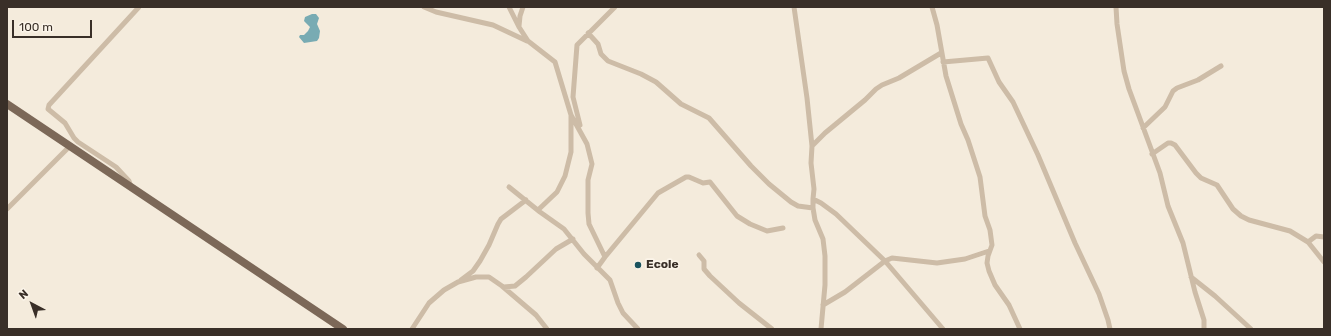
<!DOCTYPE html>
<html>
<head>
<meta charset="utf-8">
<style>
  body { margin:0 }
  #map { position:relative; width:1331px; height:336px; overflow:hidden; background:#f4ebdc; font-family:Rubik,sans-serif }
  canvas { display:block }
  .frame { position:absolute; inset:0; border:8px solid #392f28; pointer-events:none }
  .north { position:absolute; left:12px; top:284px; width:40px; height:40px; -webkit-text-stroke:3px #fbf4e9; paint-order:stroke; rotate:319deg; font-size:11px; font-weight:700; line-height:16px; text-align:center; color:#392f28 }
  .north::after { content:''; display:block; margin:auto; width:14px; height:18px; background:#392f28; clip-path:polygon(50% 0,100% 100%,50% 72%,0 100%) }
  .scale { position:absolute; left:12px; top:20px; width:80px; height:18px; box-sizing:border-box; border:2px solid #392f28; border-top:0; padding-left:5px; font-size:12px; line-height:14px; white-space:nowrap; color:#392f28; -webkit-text-stroke:3px #fbf4e9; paint-order:stroke }
</style>
</head>
<body>
<div id="map">
<canvas width="1331" height="336"></canvas>
<div class="frame"></div>
<div class="north">N</div>
<div class="scale">100 m</div>
</div>
<script>
const ctx = document.querySelector('canvas').getContext('2d');
ctx.lineJoin = 'round';
function fill(path, color) { ctx.fillStyle = color; ctx.fill(path, 'evenodd'); }
const shape = rows => new Path2D(rows.map(r => 'M' + r).join(''));
function strokePath(path, color, width, dash) { ctx.strokeStyle = color; ctx.lineWidth = width; ctx.lineCap = dash ? 'butt' : 'round'; ctx.setLineDash(dash || []); ctx.stroke(path); }
function label(font, color, halo, rows, align = 'center') {
  ctx.font = font + ' Rubik,sans-serif'; ctx.lineWidth = 3.5; ctx.setLineDash([]); ctx.textBaseline = 'middle'; ctx.strokeStyle = halo; ctx.fillStyle = color; for (const [text, x, y, turn = 0] of rows) {
    ctx.save(); ctx.translate(x, y); ctx.rotate((+turn || 0) * Math.PI / 180); ctx.textAlign = isNaN(turn) ? turn : align; if (halo) ctx.strokeText(text, 0, 0); ctx.fillText(text, 0, 0); ctx.restore();
  }
}
const water = shape([
  [312,14,316,14,319,18,317,24,320,31,319,38,317,41,304,43,299,37,300,35,304,35,308,31,310,27,304,21,305,17]
]);
const minor = shape([
  [424,7,436,12,493,25,527,41],
  [509,7,519,27,528,41,555,62,571,115,587,144,592,164,588,180,588,213,589,224,605,257,597,268],
  [794,7,807,98,812,146,811,163,814,189,813,199,821,203,836,214,885,261,943,329],
  [932,7,937,25,946,76,961,124,968,140,980,177,985,216,990,230,992,245,988,256,987,263,989,271,995,285,1009,305,1020,329],
  [1116,7,1117,24,1124,71,1129,89,1160,173,1168,206,1183,243,1195,292,1204,320,1204,329],
  [519,26,520,16,523,7],
  [588,33,598,44,601,54,608,61,641,74,656,82,681,104,709,118,751,166,769,184,791,202,798,206,813,208],
  [943,62,988,58,999,82,1013,102,1038,155,1075,243,1099,294,1108,320,1110,329],
  [580,125,573,97,577,45,615,7],
  [1143,128,1165,107,1173,91,1177,88,1198,80,1221,66],
  [812,146,825,133,865,100,876,89,882,85,899,78,941,53],
  [1152,154,1168,143,1171,143,1175,145,1196,173,1201,178,1217,185,1233,209,1241,216,1249,220,1290,231,1308,242,1324,262],
  [131,187,129,181,116,167,78,142,74,138,65,123,48,109,49,105,139,7],
  [509,187,540,212,564,229,584,254,610,280,618,303,623,313,638,329],
  [813,199,813,208,815,220,823,239,825,256,825,285,821,329],
  [7,209,70,146],
  [538,210,557,192,565,176,571,152,571,116],
  [1308,242,1316,236,1324,237],
  [699,255,704,261,704,269,710,276,739,303,772,329],
  [605,257,658,193,686,177,689,177,703,183,710,182,737,216,750,224,767,231,783,228],
  [1191,277,1215,296,1251,329],
  [461,280,473,271,480,261,489,245,498,224,501,219,526,200],
  [504,287,515,286,526,277,556,249,573,239],
  [823,305,845,292,885,261,892,258,937,263,965,259,989,251],
  [412,329,429,303,444,290,458,282,476,277,489,277,502,286,536,315,547,329]
]);
const primary = shape([
  [7,104,343,329]
]);
const markers = [
  [638,265,4,"#1a535e"]
];
const poiNames = [
  ["Ecole",646,265]
];
fill(water, '#78abb3');
strokePath(minor, '#cdbca7', 5);
strokePath(primary, '#7c6858', 8);
for (const [x, y, r, color] of markers) { const dot = new Path2D(); dot.arc(x, y, r, 0, 2 * Math.PI); ctx.fillStyle = color; ctx.fill(dot); strokePath(dot, '#fbf4e9', 1.5); }
label('bold 12px', '#392f28', '#fbf4e9', poiNames, 'left');
</script>
</body>
</html>
